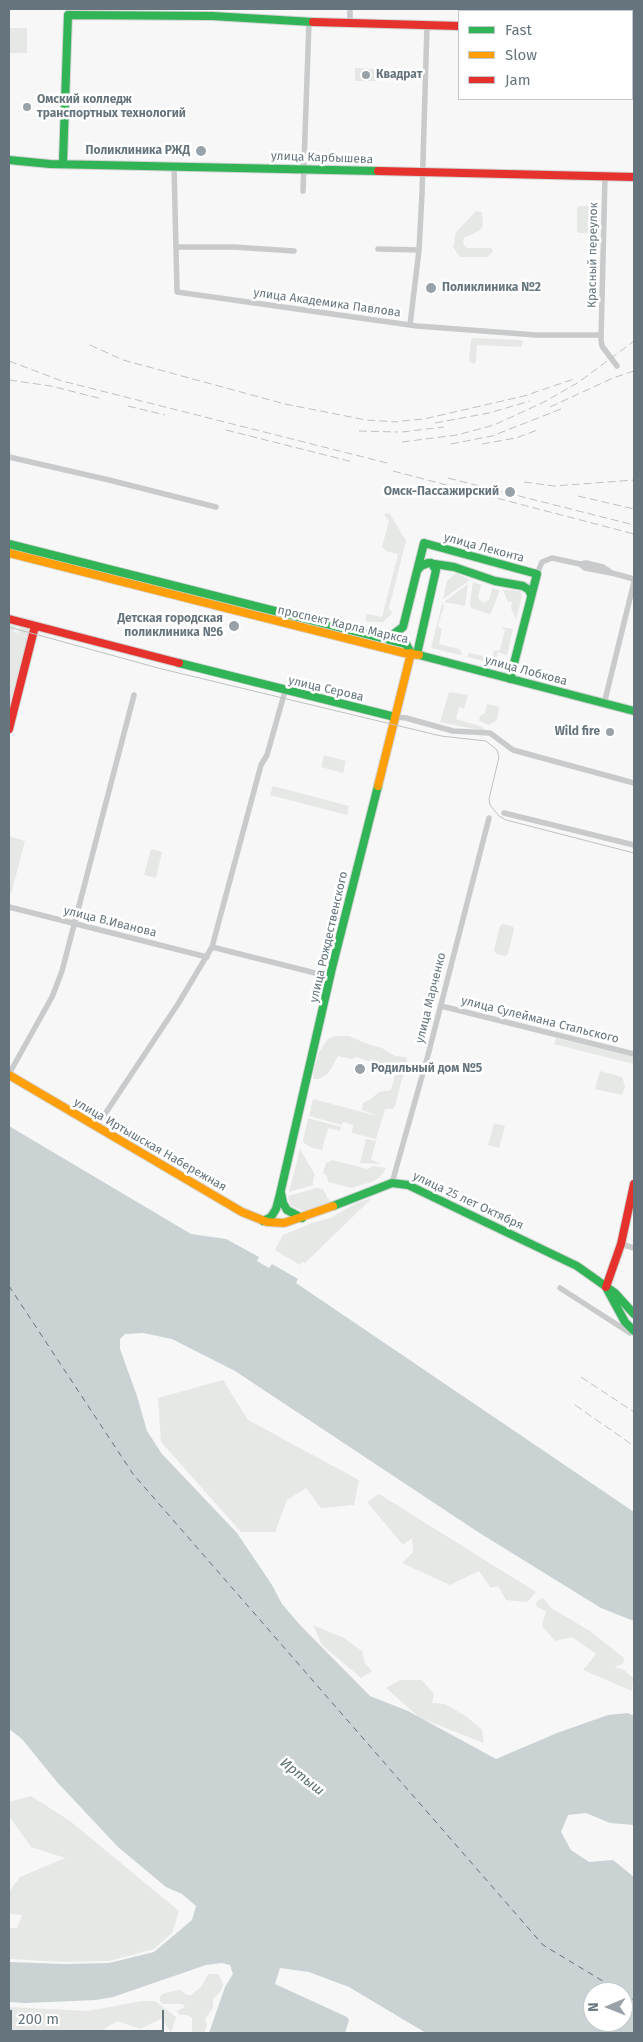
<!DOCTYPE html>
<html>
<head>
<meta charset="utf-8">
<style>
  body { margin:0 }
  #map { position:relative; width:643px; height:2042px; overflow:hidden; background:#f7f7f7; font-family:"Fira Sans",sans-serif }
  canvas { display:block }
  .frame { position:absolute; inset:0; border:10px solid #66757d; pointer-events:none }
  .legend { position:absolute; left:458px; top:10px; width:175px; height:90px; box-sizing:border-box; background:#fff; border:1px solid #c2c8cb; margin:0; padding:6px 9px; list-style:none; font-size:15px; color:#66757d }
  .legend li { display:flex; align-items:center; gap:10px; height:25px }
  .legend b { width:25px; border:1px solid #c2c8cb }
  .north { position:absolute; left:583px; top:1982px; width:50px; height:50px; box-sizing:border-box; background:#fff; border:1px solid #c2c8cb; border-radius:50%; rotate:269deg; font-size:14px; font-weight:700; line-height:20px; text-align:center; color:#66757d }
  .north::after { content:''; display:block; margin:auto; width:18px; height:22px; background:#99a2a8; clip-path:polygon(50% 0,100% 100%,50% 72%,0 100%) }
  .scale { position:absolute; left:10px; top:2010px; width:154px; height:22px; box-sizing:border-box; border:2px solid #66757d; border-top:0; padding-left:6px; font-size:15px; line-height:18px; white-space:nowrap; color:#66757d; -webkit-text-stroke:4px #fff; paint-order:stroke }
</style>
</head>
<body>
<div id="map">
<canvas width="643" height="2042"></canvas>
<div class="frame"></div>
<ul class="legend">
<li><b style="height:6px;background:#30b455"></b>Fast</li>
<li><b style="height:6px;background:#ff9f0a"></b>Slow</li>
<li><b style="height:6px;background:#e5322d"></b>Jam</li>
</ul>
<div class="north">N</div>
<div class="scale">200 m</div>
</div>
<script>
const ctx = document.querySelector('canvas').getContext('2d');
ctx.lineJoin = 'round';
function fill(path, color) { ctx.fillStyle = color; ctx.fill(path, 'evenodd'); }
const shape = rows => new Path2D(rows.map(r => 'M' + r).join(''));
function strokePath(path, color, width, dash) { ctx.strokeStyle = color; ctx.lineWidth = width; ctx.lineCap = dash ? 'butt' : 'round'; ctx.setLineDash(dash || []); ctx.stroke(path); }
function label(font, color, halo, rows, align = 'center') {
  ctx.font = font + ' "Fira Sans",sans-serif'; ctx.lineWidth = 5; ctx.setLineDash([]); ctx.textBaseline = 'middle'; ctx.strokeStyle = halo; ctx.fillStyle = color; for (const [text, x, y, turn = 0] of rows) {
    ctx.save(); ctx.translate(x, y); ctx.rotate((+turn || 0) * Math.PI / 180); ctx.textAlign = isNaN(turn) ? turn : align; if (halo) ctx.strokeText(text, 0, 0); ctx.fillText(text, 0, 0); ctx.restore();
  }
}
const green = shape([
  [9,28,27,28,27,53,9,53],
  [355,68,377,69,376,81,355,81],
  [579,206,591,206,593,208,593,231,590,233,579,233,577,231,577,207],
  [476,211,482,212,483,226,479,231,464,238,463,244,467,248,491,248,493,251,487,257,460,257,453,247,456,232],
  [473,338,521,340,523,342,521,347,477,345,476,362,473,364,469,361,471,339],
  [385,513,390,514,406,541,389,608,392,613,383,622,371,622,365,621,367,614,382,617,398,554,386,551,382,547,389,521,385,516],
  [456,573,470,580,443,599,447,581],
  [473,582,481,585,478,598,483,603,489,600,492,588,500,590,491,613,489,614,471,608,470,603],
  [468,584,465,606,444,602],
  [503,590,521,591,522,597,516,620,511,608,512,601,508,602],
  [442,604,444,605,438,626,442,629,439,644,459,649,462,652,461,655,431,648],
  [9,623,16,625,14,632,18,633,20,626,30,629,31,632,9,724],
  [501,627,513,629,507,655,498,652,495,664,467,657,468,654,470,653,492,658,494,651,500,650,505,630],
  [449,692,468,695,464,709,459,707,456,719,483,727,484,731,440,722],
  [487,704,499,707,497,720,489,725,479,721,480,716,485,713],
  [324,755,346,761,343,773,321,767],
  [273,786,349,806,347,815,270,795],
  [9,836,25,841,11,894,9,894],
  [151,849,162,852,156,878,144,875],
  [503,924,512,926,514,929,508,954,505,956,496,954,494,950,500,926],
  [335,1036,349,1036,365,1043,382,1048,395,1056,406,1057,407,1060,395,1106,393,1109,385,1109,376,1139,352,1133,353,1125,343,1122,342,1125,309,1116,313,1099,381,1117,362,1110,363,1103,371,1099,379,1092,391,1090,396,1072,357,1057,351,1059,338,1056,328,1074,319,1079,314,1079,313,1073,319,1052,328,1039],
  [556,1038,634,1057,634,1064,554,1044],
  [600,1071,622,1077,625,1086,622,1095,595,1089],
  [308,1118,341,1127,340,1131,328,1128,322,1150,310,1147,304,1143,303,1140],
  [494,1123,505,1126,499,1148,488,1145],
  [366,1139,376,1141,371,1160,380,1163,380,1164,360,1163],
  [300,1149,315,1175,313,1180,313,1185,289,1192],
  [332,1160,367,1169,373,1166,386,1168,380,1177,374,1181,352,1188,328,1182,327,1176,323,1173,326,1163],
  [317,1188,323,1189,330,1202,303,1211,290,1205,288,1196],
  [372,1198,305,1263,302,1262,300,1265,275,1250,283,1235,312,1223,330,1218,357,1203],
  [223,1380,248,1420,359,1480,354,1505,321,1508,306,1488,287,1500,275,1532,241,1532,161,1442,158,1398],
  [379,1494,536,1592,527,1602,506,1600,498,1586,491,1588,479,1571,450,1585,402,1563,413,1552,412,1538,403,1545,367,1502],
  [543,1598,551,1608,590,1631,624,1658,623,1664,614,1667,624,1670,633,1678,632,1691,583,1670,596,1654,572,1637,555,1641,542,1626,546,1611,537,1607,536,1602],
  [313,1625,344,1638,362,1651,365,1663,372,1671,361,1678,322,1645],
  [400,1680,422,1680,434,1694,432,1703,445,1704,467,1717,482,1730,484,1743,420,1718,386,1688],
  [31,1796,70,1821,179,1911,172,1933,154,1949,109,1961,64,1962,9,1959,9,1928,17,1928,22,1915,9,1914,9,1892,20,1877,65,1858,31,1847,9,1816,9,1802],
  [208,1974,218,1974,221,1978,223,1985,221,1991,213,1999,213,2008,205,2019,207,2025,204,2033,192,2033,192,2018,187,2015,180,2015,176,2011,185,2007,182,2004,163,2004,160,2001,160,1996,164,1993,180,1990,187,1995,191,1995,201,1987],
  [142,2001,155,2001,176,2017,171,2032,161,2019,140,2029,117,2021,104,2029,112,2033,9,2033,9,2007,88,2011]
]);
const water = shape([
  [9,1126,191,1234,226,1239,259,1257,257,1261,269,1268,272,1264,298,1279,296,1283,634,1512,634,1621,601,1608,478,1532,235,1371,172,1339,143,1333,125,1334,120,1339,120,1349,137,1396,147,1431,162,1454,237,1533,272,1585,282,1604,301,1626,370,1696,408,1711,496,1759,557,1733,608,1715,628,1713,634,1716,634,1825,610,1823,586,1813,568,1815,561,1832,571,1850,589,1862,613,1860,634,1877,634,2033,426,2033,349,1987,309,1972,280,1968,275,1984,347,2017,349,2020,345,2033,209,2033,225,1987,233,1974,230,1965,222,1963,206,1965,113,1997,96,2000,25,2003,9,2002,9,1962,63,1964,109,1963,154,1952,192,1920,196,1906,182,1894,166,1887,118,1847,57,1782,22,1739,9,1729],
  [593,1992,623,1992,623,2022,593,2022]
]);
const ferry = shape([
  [9,1286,133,1474,543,1945,621,1992],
  [623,1993,634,2000]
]);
const street = shape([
  [350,9,350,24],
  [479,11,479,9],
  [612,11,612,9],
  [174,165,177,292,417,326,536,335,601,335],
  [605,176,601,340,602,346,617,366],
  [303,191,309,22],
  [176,247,234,247,294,251],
  [378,249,419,250],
  [410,325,419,250,422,194,427,26],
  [9,457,109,480,216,507],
  [580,564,585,568,611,573],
  [537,574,542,562,552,558,580,564,586,563,603,567,612,573,634,579],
  [604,704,634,582],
  [395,717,406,718,453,731,490,733,513,750,634,783],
  [504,813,634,845],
  [9,907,207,957],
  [212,947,331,977],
  [441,1006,634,1054],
  [9,1074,52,997,62,971,134,695],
  [97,1126,178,1004,212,947,261,765,267,755,285,691],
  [392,1183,428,1055,489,818],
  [621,1244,634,1248],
  [560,1288,630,1333,632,1329]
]);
const fast = shape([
  [632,28,634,28],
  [9,160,50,164,378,171],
  [63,162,68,15,212,16,313,22],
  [9,544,406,644,411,653],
  [417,571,421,566,428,563,454,567,495,581,523,586,529,590,531,595],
  [387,639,403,627,424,543,537,574,510,679],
  [417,654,436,570,431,563],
  [419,655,634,711],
  [179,663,395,717],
  [281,1193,283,1203,287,1210,302,1218],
  [333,1206,392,1183,408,1185,577,1266,615,1293,634,1314],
  [263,1221,271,1217,276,1209,280,1194,332,968,378,786],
  [607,1289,625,1322,634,1331]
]);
const slow = shape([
  [9,553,404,653,419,655],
  [378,786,411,653],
  [9,1075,242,1212,267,1222,284,1223,333,1206]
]);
const jam = shape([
  [313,22,459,26],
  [378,171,634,177],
  [9,619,179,663],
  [9,729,35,626],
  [606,1287,621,1244,634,1184]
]);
const tram = shape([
  [9,627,162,669,441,736,486,741,497,750,499,757,489,799,490,805,499,816,506,820,634,853]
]);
const rail = shape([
  [90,345,123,360,285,404,366,420,398,422],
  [9,361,62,381,391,464],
  [9,380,51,386,102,399],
  [128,406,165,415],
  [550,407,613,378,634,371],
  [402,421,424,419,524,396,574,379],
  [435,423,489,413,530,401],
  [226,430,353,462],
  [359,431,398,432],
  [402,432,444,427],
  [402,442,457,435,494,425,544,402,579,382,634,341],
  [451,444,492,436,561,409],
  [482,444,516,438,540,429],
  [393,471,634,534],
  [448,478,634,525],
  [524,482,554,486,634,480],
  [578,496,634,509],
  [581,1377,634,1412],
  [575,1405,634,1446]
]);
const markers = [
  [366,75,5,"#99a2a8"],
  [27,107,5,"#99a2a8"],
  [201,151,6,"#99a2a8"],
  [431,288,6,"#99a2a8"],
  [510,492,6,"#99a2a8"],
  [234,626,6,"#99a2a8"],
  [610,732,5,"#99a2a8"],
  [360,1069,6,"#99a2a8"]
];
const poiNames = [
  ["Квадрат",376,75],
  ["Омский колледж",37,100],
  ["транспортных технологий",37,114],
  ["Поликлиника РЖД",190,151,"right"],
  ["Поликлиника №2",442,288],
  ["Омск-Пассажирский",499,492,"right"],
  ["Детская городская",223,619,"right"],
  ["поликлиника №6",223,633,"right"],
  ["Wild fire",600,732,"right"],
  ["Родильный дом №5",371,1069]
];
const streetNames = [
  ["улица Карбышева",322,158,2],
  ["Красный переулок",593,255,-89],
  ["улица Академика Павлова",327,303,8],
  ["улица Леконта",484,548,15],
  ["проспект Карла Маркса",343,625,13],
  ["улица Лобкова",526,671,15],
  ["улица Серова",326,689,13],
  ["улица В.Иванова",110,922,14],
  ["улица Рождественского",329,937,-77],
  ["улица Марченко",431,998,-76],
  ["улица Сулеймана Стальского",540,1020,14],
  ["улица Иртышская Набережная",150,1145,30],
  ["улица 25 лет Октября",468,1201,25]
];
const waterNames = [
  ["Иртыш",302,1777,38]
];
fill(green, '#e6e8e5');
fill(water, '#cad2d4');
strokePath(ferry, '#617378', 1, [6, 5]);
strokePath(fast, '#d2d3d4', 10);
strokePath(slow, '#d2d3d4', 10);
strokePath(jam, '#d2d3d4', 10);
strokePath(street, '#c8cacb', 5.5);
strokePath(fast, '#30b455', 8);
strokePath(slow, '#ff9f0a', 8);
strokePath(jam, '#e5322d', 8);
strokePath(tram, '#bfc1c1', 1);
strokePath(rail, '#bfc1c1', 1, [8, 4]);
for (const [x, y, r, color] of markers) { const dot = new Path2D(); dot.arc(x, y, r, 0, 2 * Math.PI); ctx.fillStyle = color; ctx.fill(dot); strokePath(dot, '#fff', 2); }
label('bold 12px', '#66757d', '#fff', poiNames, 'left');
label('12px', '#66757d', '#fff', streetNames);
label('italic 14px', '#617378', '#fff', waterNames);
</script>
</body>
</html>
